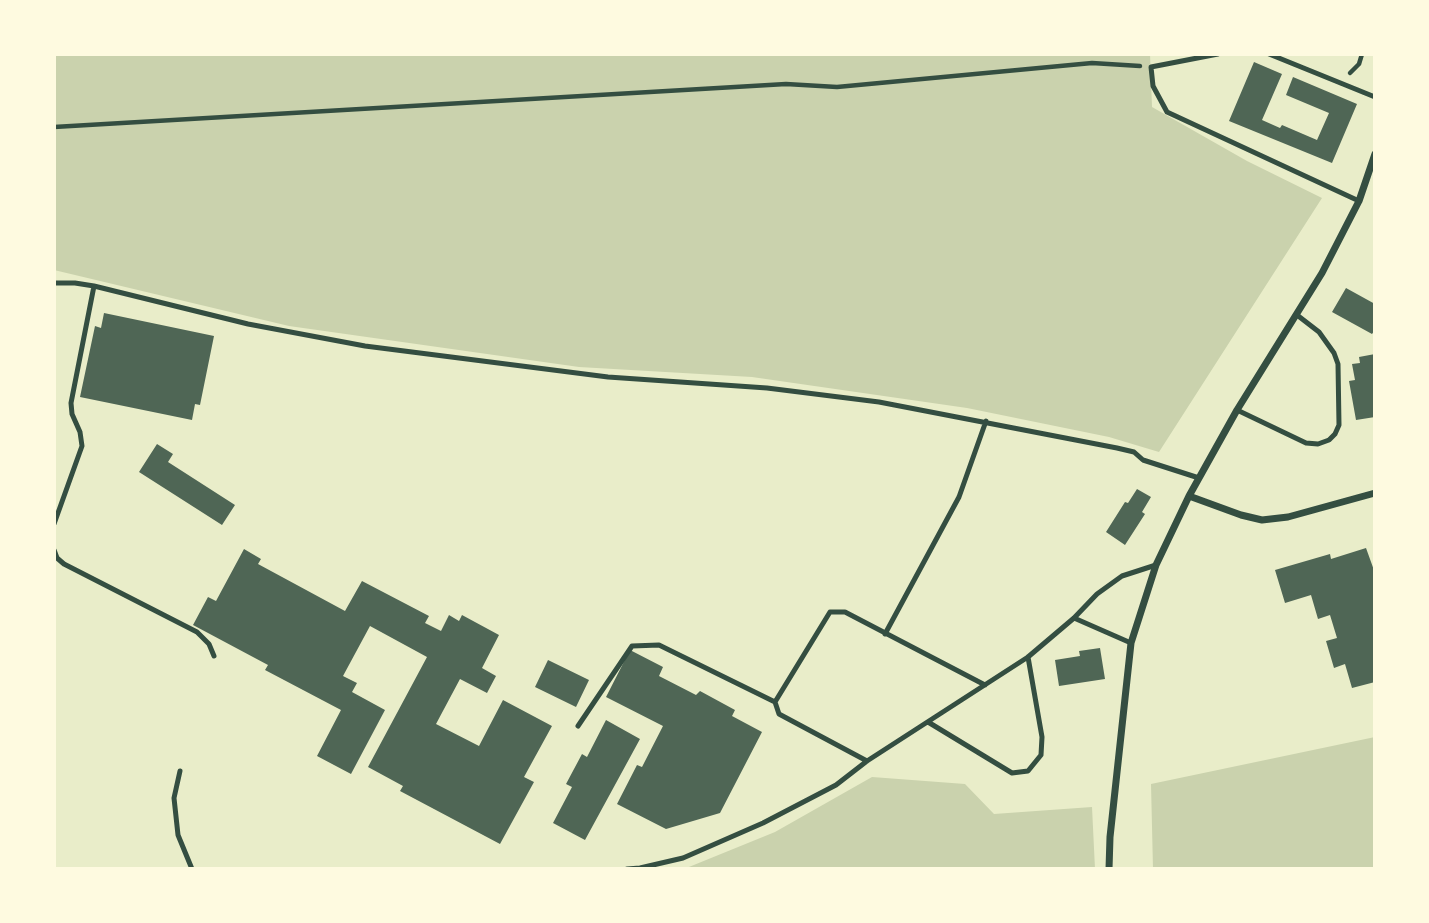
<!DOCTYPE html>
<html>
<head>
<meta charset="utf-8">
<style>
  body { margin:0 }
  #map { position:relative; width:1429px; height:923px; overflow:hidden; background:#e9edc9; font-family:"Varela Round",sans-serif }
  canvas { display:block }
  .frame { position:absolute; inset:0; border:56px solid #fefae0; pointer-events:none }
</style>
</head>
<body>
<div id="map">
<canvas width="1429" height="923"></canvas>
<div class="frame"></div>
</div>
<script>
const ctx = document.querySelector('canvas').getContext('2d');
ctx.lineJoin = 'round';
function fill(path, color) { ctx.fillStyle = color; ctx.fill(path, 'evenodd'); }
const shape = rows => new Path2D(rows.map(r => 'M' + r).join(''));
function strokePath(path, color, width, dash) { ctx.strokeStyle = color; ctx.lineWidth = width; ctx.lineCap = dash ? 'butt' : 'round'; ctx.setLineDash(dash || []); ctx.stroke(path); }
const green = shape([
  [54,54,1150,54,1152,107,1247,161,1322,198,1159,452,1109,437,967,408,752,377,579,367,289,326,54,270],
  [1375,737,1375,869,1153,869,1151,784],
  [872,777,965,784,994,814,1092,807,1095,869,684,869,775,832]
]);
const building = shape([
  [1254,62,1282,74,1262,120,1280,128,1282,125,1317,140,1329,113,1286,95,1293,77,1357,104,1332,163,1229,121],
  [1346,288,1375,304,1375,330,1372,334,1332,312],
  [104,313,214,336,200,405,195,404,192,420,80,397,95,326,101,328],
  [1375,354,1375,417,1356,420,1349,381,1355,380,1352,364,1360,363,1359,357],
  [157,444,173,454,168,462,235,505,222,525,139,472],
  [1137,489,1151,497,1142,512,1145,514,1125,545,1106,532,1125,502,1128,503],
  [1366,548,1375,573,1375,682,1352,688,1345,664,1334,668,1326,641,1337,638,1330,615,1318,619,1311,595,1285,603,1275,570,1330,554,1331,559],
  [244,549,261,559,258,564,345,611,362,581,429,616,425,623,441,631,449,615,459,621,462,615,499,635,482,668,496,676,487,693,460,679,436,724,479,746,503,700,552,726,524,777,534,782,500,844,400,791,403,786,368,767,427,657,370,626,343,676,357,683,352,692,385,710,351,774,317,756,341,710,265,670,268,665,193,625,208,597,216,601],
  [1100,648,1105,679,1059,686,1055,660,1080,656,1079,651],
  [630,650,663,667,659,676,696,695,700,691,735,710,732,716,762,732,720,813,666,829,617,804,637,765,642,767,663,726,606,697],
  [548,660,589,680,576,707,535,687],
  [606,720,640,739,585,840,553,823,572,787,566,784,582,754,587,757]
]);
const path = shape([
  [1350,73,1359,64,1362,54],
  [54,127,786,84,837,87,1092,63,1140,66]
]);
const service = shape([
  [1218,54,1151,67,1153,86,1167,112,1359,201],
  [1269,54,1375,97],
  [54,283,75,283,94,286,248,324,365,346,608,377,767,388,879,402,1117,448,1134,452,1143,460,1199,478],
  [1237,410,1306,443,1318,444,1329,440,1335,434,1339,425,1338,364,1334,353,1319,332,1297,315],
  [54,524,82,446,80,432,72,414,71,403,94,286],
  [54,550,57,558,64,564,197,632,209,644,214,656],
  [1074,618,1131,643],
  [885,634,959,497,986,421],
  [928,722,1012,773,1028,771,1041,755,1042,737,1028,657],
  [578,726,632,646,659,645,775,702],
  [867,761,779,714,775,702,830,612,845,612,985,685],
  [180,771,174,798,178,835,192,869],
  [627,869,640,868,683,858,763,823,836,785,867,761,1028,657,1074,618,1097,594,1122,576,1156,565]
]);
const minor = shape([
  [1189,496,1241,515,1262,520,1288,517,1375,493],
  [1109,869,1110,837,1131,643,1156,565,1189,496,1237,410,1322,273,1359,201,1375,154]
]);
fill(green, '#cad2ad');
fill(building, '#4f6655');
strokePath(path, '#344e41', 4.5);
strokePath(service, '#344e41', 5);
strokePath(minor, '#344e41', 7);
</script>
</body>
</html>
